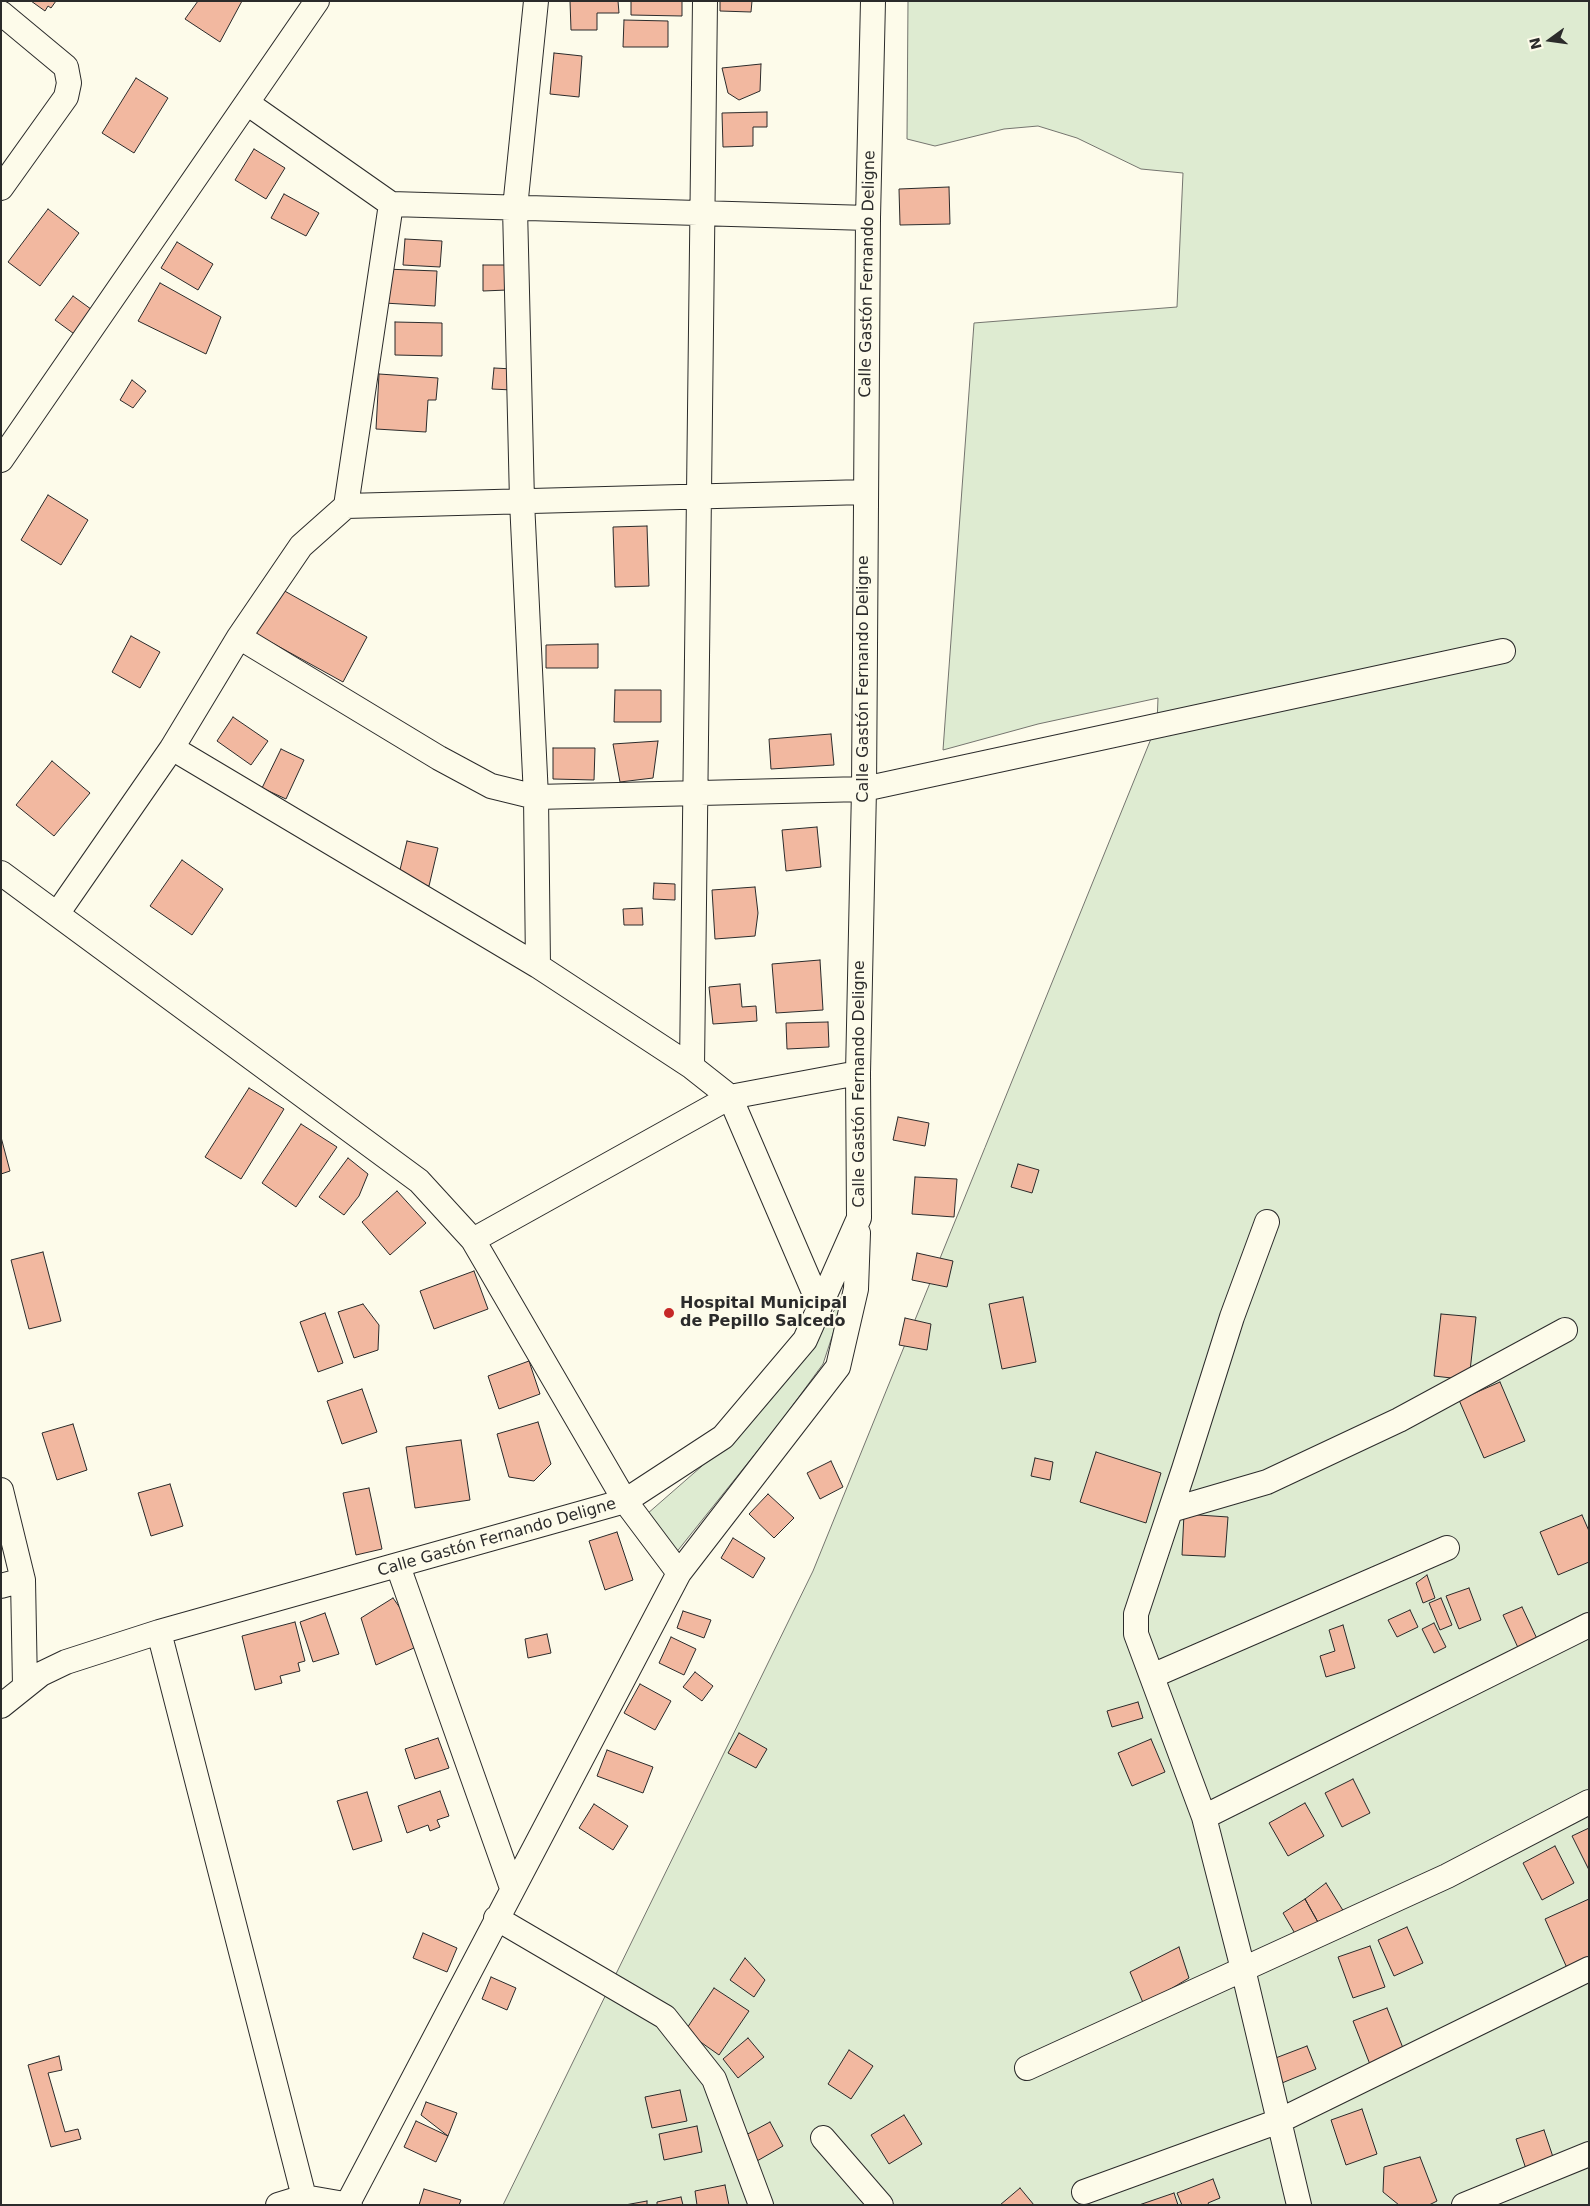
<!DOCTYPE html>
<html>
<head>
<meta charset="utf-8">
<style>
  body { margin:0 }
  #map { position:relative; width:1590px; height:2206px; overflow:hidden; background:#fdfbea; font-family:"DejaVu Sans",sans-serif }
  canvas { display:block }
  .frame { position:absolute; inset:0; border:2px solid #2b2b2b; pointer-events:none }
  .north { position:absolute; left:1525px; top:15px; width:50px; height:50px; -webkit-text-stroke:4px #fdfbea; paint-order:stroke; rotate:256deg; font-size:14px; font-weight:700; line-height:20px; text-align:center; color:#2b2b2b }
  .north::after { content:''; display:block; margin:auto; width:18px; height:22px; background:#2b2b2b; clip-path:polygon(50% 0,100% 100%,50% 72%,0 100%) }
</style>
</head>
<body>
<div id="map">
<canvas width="1590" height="2206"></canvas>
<div class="frame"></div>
<div class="north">N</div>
</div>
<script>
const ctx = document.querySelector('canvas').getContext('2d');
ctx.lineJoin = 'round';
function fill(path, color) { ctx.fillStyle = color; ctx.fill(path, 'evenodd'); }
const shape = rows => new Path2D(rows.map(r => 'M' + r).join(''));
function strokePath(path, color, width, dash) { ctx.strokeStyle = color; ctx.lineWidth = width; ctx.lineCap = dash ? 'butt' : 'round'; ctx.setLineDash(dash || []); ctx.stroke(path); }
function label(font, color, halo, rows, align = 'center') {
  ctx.font = font + ' "DejaVu Sans",sans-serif'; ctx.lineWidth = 4; ctx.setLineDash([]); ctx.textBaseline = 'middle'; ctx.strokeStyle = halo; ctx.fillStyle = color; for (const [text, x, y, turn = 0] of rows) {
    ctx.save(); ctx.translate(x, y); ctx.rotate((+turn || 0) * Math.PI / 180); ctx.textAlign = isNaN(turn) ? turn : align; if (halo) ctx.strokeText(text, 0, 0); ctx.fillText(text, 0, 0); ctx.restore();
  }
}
const green = shape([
  [908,1,1589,1,1589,2205,503,2205,813,1571,1157,724,1158,698,1038,724,943,750,974,323,1177,307,1183,173,1141,169,1077,138,1038,126,1004,129,935,146,907,139,908,1],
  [847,1291,823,1364,779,1424,675,1554,647,1514,702,1466,793,1373,847,1291]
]);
const building = shape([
  [31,1,56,1,51,8,48,6,45,11,31,1],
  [198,1,242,1,220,42,185,19,198,1],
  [570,1,618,1,619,13,597,13,597,30,571,30,570,1],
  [631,1,682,1,682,16,631,15,631,1],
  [720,1,752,1,751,12,720,11,720,1],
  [624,20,668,21,668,47,623,47,624,20],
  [554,53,582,56,579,97,550,94,554,53],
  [761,64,760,91,739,100,728,93,722,68,761,64],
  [136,78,168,98,134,153,102,133,136,78],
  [767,112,767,127,753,127,753,146,723,147,722,113,767,112],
  [254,149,285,168,266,199,235,180,254,149],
  [949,187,950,224,900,225,899,189,949,187],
  [284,194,319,213,306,236,271,218,284,194],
  [48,209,79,233,40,286,8,262,48,209],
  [405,239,442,241,440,267,403,265,405,239],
  [177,242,213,264,198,290,161,268,177,242],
  [483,265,506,265,507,290,483,291,483,265],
  [385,269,437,271,435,306,384,303,385,269],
  [160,283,221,317,206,354,138,321,160,283],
  [73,296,95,312,77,336,55,320,73,296],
  [395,322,442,323,442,356,395,355,395,322],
  [494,368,513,369,512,390,492,389,494,368],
  [379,374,438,378,436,400,428,400,426,432,376,429,379,374],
  [132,380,146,391,133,408,120,400,132,380],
  [48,495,88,520,61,565,21,540,48,495],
  [647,526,649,586,615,587,613,527,647,526],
  [281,589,367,637,343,682,256,634,281,589],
  [131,636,160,652,140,688,112,672,131,636],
  [598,644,598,668,546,668,546,645,598,644],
  [615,690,661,690,661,722,614,722,615,690],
  [233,717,268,741,251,765,217,741,233,717],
  [831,734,834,765,771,769,769,739,831,734],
  [658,741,653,778,620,782,613,744,658,741],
  [553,748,595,748,594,780,553,779,553,748],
  [281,749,304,760,286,799,262,788,281,749],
  [52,761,90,793,54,836,16,805,52,761],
  [817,827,821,867,786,871,782,830,817,827],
  [407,841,438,848,429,886,398,878,407,841],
  [182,860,223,889,192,935,150,906,182,860],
  [654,883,675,884,675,900,653,899,654,883],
  [755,887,758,913,755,936,715,939,712,890,755,887],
  [642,908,643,925,624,925,623,909,642,908],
  [820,960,823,1010,776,1013,772,964,820,960],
  [740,984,742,1007,756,1006,757,1021,713,1024,709,987,740,984],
  [828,1022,829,1047,787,1049,786,1023,828,1022],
  [249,1088,284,1109,241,1179,205,1157,249,1088],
  [898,1117,929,1123,925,1146,893,1140,898,1117],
  [301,1124,337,1147,296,1207,262,1183,301,1124],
  [1,1137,10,1171,1,1174,1,1137],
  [348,1158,368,1174,359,1196,344,1215,319,1197,348,1158],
  [1018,1164,1039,1170,1032,1193,1011,1187,1018,1164],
  [915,1177,957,1179,954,1217,912,1214,915,1177],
  [397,1191,426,1223,390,1255,362,1222,397,1191],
  [43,1252,61,1321,29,1329,11,1260,43,1252],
  [917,1253,953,1261,947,1287,912,1280,917,1253],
  [474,1271,488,1309,434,1329,420,1291,474,1271],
  [1023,1297,1036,1362,1002,1369,989,1304,1023,1297],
  [363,1304,379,1325,378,1350,354,1358,338,1312,363,1304],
  [325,1313,343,1363,318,1372,300,1322,325,1313],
  [1441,1314,1476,1317,1469,1380,1434,1376,1441,1314],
  [905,1318,931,1324,927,1350,899,1345,905,1318],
  [529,1361,540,1394,499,1409,488,1376,529,1361],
  [1500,1382,1525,1441,1484,1458,1459,1400,1500,1382],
  [362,1389,377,1432,342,1444,327,1401,362,1389],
  [538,1422,551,1464,534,1481,509,1477,497,1434,538,1422],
  [73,1424,87,1470,57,1480,42,1433,73,1424],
  [461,1440,470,1500,415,1508,406,1447,461,1440],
  [1096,1452,1161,1473,1146,1523,1080,1502,1096,1452],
  [1035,1458,1053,1462,1050,1480,1031,1476,1035,1458],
  [831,1461,843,1487,820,1499,807,1473,831,1461],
  [170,1484,183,1526,151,1536,138,1493,170,1484],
  [369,1488,382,1549,356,1555,343,1493,369,1488],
  [768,1494,794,1518,774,1538,749,1514,768,1494],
  [1184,1514,1228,1517,1225,1557,1182,1555,1184,1514],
  [1582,1515,1589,1531,1589,1562,1558,1575,1540,1532,1582,1515],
  [617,1532,633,1580,605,1590,589,1541,617,1532],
  [733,1538,765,1558,753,1578,721,1558,733,1538],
  [1427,1575,1435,1598,1423,1603,1416,1583,1427,1575],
  [1469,1588,1481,1620,1459,1629,1446,1596,1469,1588],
  [393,1598,425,1643,376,1665,361,1618,393,1598],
  [1441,1598,1452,1625,1440,1630,1429,1603,1441,1598],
  [1522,1607,1539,1643,1520,1652,1503,1615,1522,1607],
  [1410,1610,1418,1627,1397,1637,1388,1620,1410,1610],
  [683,1611,711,1620,704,1638,677,1628,683,1611],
  [325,1613,339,1654,313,1662,300,1622,325,1613],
  [295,1622,305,1661,298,1663,300,1671,280,1676,282,1683,255,1690,242,1636,295,1622],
  [1434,1623,1446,1647,1434,1653,1422,1629,1434,1623],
  [1343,1625,1355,1668,1326,1677,1320,1656,1335,1651,1329,1630,1343,1625],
  [547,1634,551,1653,528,1658,525,1639,547,1634],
  [671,1637,696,1649,684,1675,659,1663,671,1637],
  [695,1672,713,1686,702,1701,683,1687,695,1672],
  [640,1684,671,1701,655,1730,624,1713,640,1684],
  [1138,1702,1143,1718,1112,1727,1107,1711,1138,1702],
  [739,1733,767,1749,756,1768,728,1753,739,1733],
  [438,1738,449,1768,415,1779,405,1749,438,1738],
  [1151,1739,1165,1772,1132,1786,1118,1753,1151,1739],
  [607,1750,653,1767,643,1793,597,1776,607,1750],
  [1353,1779,1370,1813,1342,1827,1325,1793,1353,1779],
  [440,1791,449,1816,437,1820,440,1827,430,1831,428,1825,407,1833,398,1806,440,1791],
  [367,1792,382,1841,353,1850,337,1801,367,1792],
  [1305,1803,1324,1836,1288,1856,1269,1823,1305,1803],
  [594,1804,628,1826,613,1850,579,1828,594,1804],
  [1589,1828,1589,1870,1572,1836,1589,1828],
  [1555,1846,1574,1883,1542,1900,1523,1863,1555,1846],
  [1326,1883,1344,1912,1319,1924,1305,1899,1326,1883],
  [1305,1899,1319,1924,1297,1937,1283,1913,1305,1899],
  [1589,1899,1589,1958,1567,1968,1545,1919,1589,1899],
  [1407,1927,1423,1963,1394,1976,1378,1940,1407,1927],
  [423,1933,457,1948,447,1972,413,1958,423,1933],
  [1370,1946,1385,1987,1353,1998,1338,1957,1370,1946],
  [1179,1947,1189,1978,1144,2005,1130,1972,1179,1947],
  [745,1958,765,1980,754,1997,730,1980,745,1958],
  [491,1977,516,1988,507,2010,482,1999,491,1977],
  [714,1988,749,2011,719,2055,685,2031,714,1988],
  [1387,2008,1405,2053,1371,2067,1353,2021,1387,2008],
  [748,2038,764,2057,738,2078,723,2059,748,2038],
  [1307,2046,1316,2069,1282,2083,1273,2059,1307,2046],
  [849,2050,873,2066,851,2099,828,2084,849,2050],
  [59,2056,62,2070,48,2073,65,2132,78,2129,81,2139,51,2147,28,2065,59,2056],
  [680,2090,687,2121,652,2128,645,2097,680,2090],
  [426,2102,457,2113,448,2136,421,2115,426,2102],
  [1362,2109,1377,2154,1346,2165,1331,2120,1362,2109],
  [904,2115,922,2144,889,2164,871,2135,904,2115],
  [416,2121,448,2136,436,2162,404,2147,416,2121],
  [770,2122,783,2146,757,2161,744,2136,770,2122],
  [697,2126,702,2152,664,2160,659,2134,697,2126],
  [1544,2130,1555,2163,1527,2172,1516,2139,1544,2130],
  [1420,2157,1437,2201,1429,2205,1399,2205,1383,2192,1384,2167,1420,2157],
  [1213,2179,1220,2198,1208,2203,1209,2205,1182,2205,1177,2193,1213,2179],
  [725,2185,729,2205,697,2205,695,2191,725,2185],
  [1020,2188,1034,2205,1000,2205,1020,2188],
  [424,2189,461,2200,459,2205,419,2205,424,2189],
  [1174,2193,1178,2205,1139,2205,1174,2193],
  [681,2197,683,2205,657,2205,657,2202,681,2197],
  [647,2201,647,2205,625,2205,647,2201]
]);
const minor = shape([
  [536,1,515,208,522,501,536,797,538,966],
  [1,13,66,67,69,83,66,97,1,188],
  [247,103,391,204,868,218],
  [1,460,317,1],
  [346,506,391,204],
  [239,637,439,758,491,786,536,797,864,789,1503,651],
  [172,748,538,966,692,1067,730,1097,820,1306],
  [1,873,419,1181,473,1240,625,1501,679,1573],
  [57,914,172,748,239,637,301,546,346,506,865,492],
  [692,1067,705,1],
  [1267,1222,1232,1317,1184,1469,1136,1614,1136,1634,1204,1817,1243,1969,1299,2205],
  [473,1240,730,1097,858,1073],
  [1,1490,23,1580,25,1686],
  [1171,1510,1267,1482,1399,1420,1565,1330],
  [398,1566,512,1888],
  [1,1586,23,1580],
  [159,1632,304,2197,350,2205],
  [1152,1676,1447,1548],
  [1,1706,41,1674,66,1662,159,1632,625,1501,723,1437,805,1340,859,1218,858,1073,864,789,868,218,873,1],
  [1204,1817,1589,1625],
  [496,1918,665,2017,714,2079,761,2205],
  [1027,2068,1447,1876,1589,1802],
  [823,2138,881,2205],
  [1084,2192,1279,2121,1589,1969],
  [278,2205,304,2197],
  [347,2205,679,1573,838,1367,856,1289,858,1233],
  [1464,2205,1589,2154]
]);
const markers = [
  [669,1313,6,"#c62828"]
];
const streetNames = [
  ["Calle Gastón Fernando Deligne",868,274,-89],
  ["Calle Gastón Fernando Deligne",864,679,-90],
  ["Calle Gastón Fernando Deligne",860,1084,-90],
  ["Calle Gastón Fernando Deligne",497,1538,-16]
];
const poiNames = [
  ["Hospital Municipal",680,1304],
  ["de Pepillo Salcedo",680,1322]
];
fill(green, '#deebd1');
strokePath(green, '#74746e', 1);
fill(building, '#f2b8a0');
strokePath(building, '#2b2b2b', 1);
strokePath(minor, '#2b2b2b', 26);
strokePath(minor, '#fdfbea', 24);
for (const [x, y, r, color] of markers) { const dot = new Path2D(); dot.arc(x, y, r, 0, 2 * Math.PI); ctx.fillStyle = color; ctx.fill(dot); strokePath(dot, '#fdfbea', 2); }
label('16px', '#2b2b2b', '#fdfbea', streetNames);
label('bold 16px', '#2b2b2b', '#fdfbea', poiNames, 'left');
</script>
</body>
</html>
